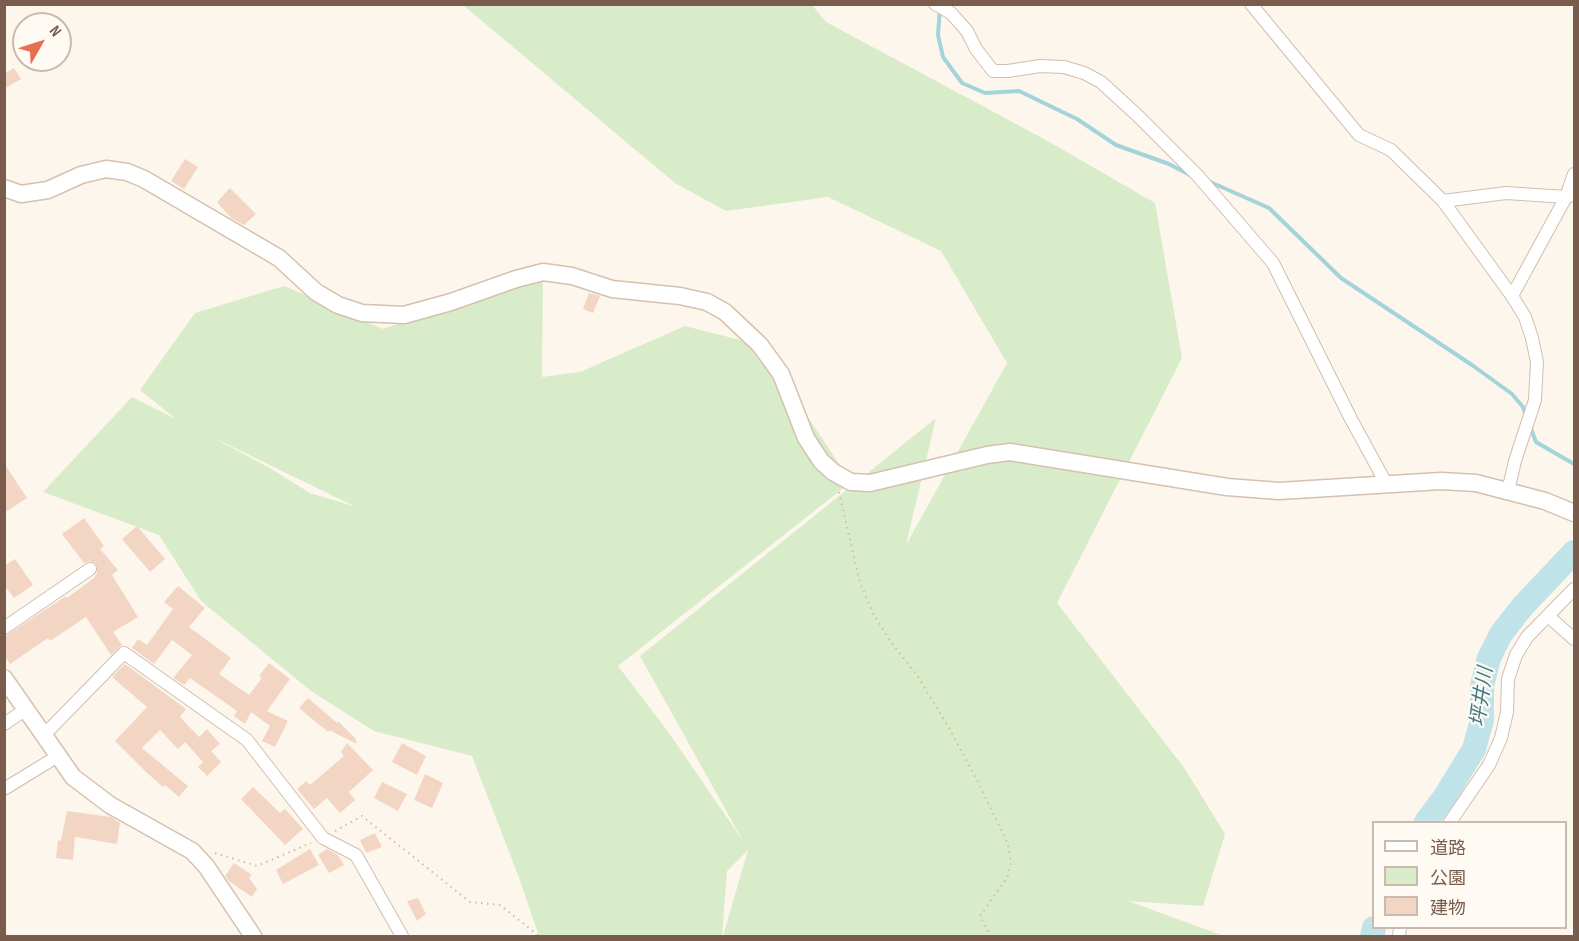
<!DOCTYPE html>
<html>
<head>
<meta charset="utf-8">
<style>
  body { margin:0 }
  #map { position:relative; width:1579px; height:941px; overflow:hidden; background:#fdf6ec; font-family:"Sofia Sans Condensed","Noto Sans JP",sans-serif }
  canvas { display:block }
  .frame { position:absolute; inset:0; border:6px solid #7a5c4d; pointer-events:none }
  .legend { position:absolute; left:1372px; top:821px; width:195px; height:108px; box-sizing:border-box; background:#fffaf3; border:2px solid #cabbb1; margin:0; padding:8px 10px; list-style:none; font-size:18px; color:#7a5c4d }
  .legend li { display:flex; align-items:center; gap:12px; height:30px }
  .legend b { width:30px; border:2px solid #cabbb1 }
  .north { position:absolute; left:12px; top:12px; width:60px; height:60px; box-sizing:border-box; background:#fffaf3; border:2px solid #cabbb1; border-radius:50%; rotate:51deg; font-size:16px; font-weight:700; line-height:24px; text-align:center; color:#7a5c4d }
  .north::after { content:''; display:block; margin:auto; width:21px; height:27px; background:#e76f51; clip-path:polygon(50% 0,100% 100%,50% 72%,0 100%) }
</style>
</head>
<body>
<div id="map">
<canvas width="1579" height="941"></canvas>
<div class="frame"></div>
<ul class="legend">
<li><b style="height:8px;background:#fff"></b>道路</li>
<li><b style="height:16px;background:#d8ecc9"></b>公園</li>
<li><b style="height:16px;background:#f3d5c3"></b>建物</li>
</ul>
<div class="north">N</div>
</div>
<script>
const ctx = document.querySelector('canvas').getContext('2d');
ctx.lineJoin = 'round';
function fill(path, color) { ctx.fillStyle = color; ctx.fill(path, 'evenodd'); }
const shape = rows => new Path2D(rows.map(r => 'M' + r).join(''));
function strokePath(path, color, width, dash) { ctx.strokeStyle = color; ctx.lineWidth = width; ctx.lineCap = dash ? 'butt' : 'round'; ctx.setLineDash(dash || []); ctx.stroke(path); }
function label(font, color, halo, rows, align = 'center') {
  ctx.font = font + ' "Sofia Sans Condensed","Noto Sans JP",sans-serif'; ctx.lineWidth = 4.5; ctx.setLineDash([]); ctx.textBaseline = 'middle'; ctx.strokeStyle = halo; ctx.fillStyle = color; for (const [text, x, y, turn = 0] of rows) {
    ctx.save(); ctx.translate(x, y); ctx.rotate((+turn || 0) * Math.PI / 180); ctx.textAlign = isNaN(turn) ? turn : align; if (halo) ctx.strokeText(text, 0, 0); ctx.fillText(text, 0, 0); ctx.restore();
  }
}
const green = shape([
  [463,5,812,5,826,22,1046,140,1155,203,1182,358,1057,603,1185,769,1225,834,1203,906,1128,901,1224,936,723,936,748,850,727,871,722,936,539,936,518,875,472,756,374,731,311,691,201,601,159,535,43,492,132,397,176,419,140,390,195,313,284,286,383,329,543,272,542,377,580,372,685,326,760,345,851,482,618,666,669,733,743,841,640,656,936,418,906,545,1007,363,941,251,828,197,726,211,675,183],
  [206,434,356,507,310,493,268,467]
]);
const stream = shape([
  [940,8,938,35,943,57,962,83,985,93,1019,91,1077,119,1116,145,1169,164,1190,175],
  [1208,181,1269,208,1341,278,1472,365,1512,394,1523,407,1526,416],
  [1530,426,1536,442,1574,464]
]);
const river = shape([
  [1426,822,1444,798,1474,749,1482,720,1482,686,1489,658,1501,634,1522,607,1574,552],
  [1372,936,1374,928]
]);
const building = shape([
  [14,68,21,79,4,89,4,74],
  [185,159,198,167,184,189,171,181],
  [230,188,256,214,244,225,231,218,217,202],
  [589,293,600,296,593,313,583,309],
  [4,463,27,498,4,513],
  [84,518,104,546,100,549,118,570,112,575,138,617,113,632,122,645,111,655,86,617,50,641,48,638,10,664,4,655,4,637,66,596,67,598,94,578,97,573,96,564,90,561,84,563,62,534],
  [137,526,165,559,150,572,122,539],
  [15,559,33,585,14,598,4,585,4,566],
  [178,586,205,608,189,627,231,658,219,674,249,695,262,678,259,676,269,663,290,679,267,711,288,721,275,747,262,741,270,726,251,712,245,724,234,716,237,711,190,678,184,685,173,678,192,655,172,640,154,664,132,648,138,639,147,645,173,609,164,602],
  [125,664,186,709,180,717,199,737,207,729,220,744,211,751,221,762,207,776,198,767,203,762,185,742,178,749,160,730,142,748,188,786,179,797,165,785,163,787,146,772,115,741,147,707,112,677],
  [308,698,337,723,338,721,355,738,357,744,329,730,328,732,299,708],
  [347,743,373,770,349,792,355,800,340,813,327,798,314,809,297,789,306,781,310,785,344,756,341,752],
  [402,743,426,756,417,775,392,762],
  [425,774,443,783,432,808,414,800],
  [382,782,407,794,398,811,374,798],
  [253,787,280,813,285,809,303,829,285,845,241,799],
  [67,811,111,817,120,823,117,844,75,837,73,860,56,858,58,840,61,841],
  [375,833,382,847,366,853,360,840],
  [310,849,319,865,283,884,276,870],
  [327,849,338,855,344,865,329,873,318,855],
  [234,863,252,875,249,878,257,889,252,897,229,881,225,876],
  [418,898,426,914,417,921,407,901]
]);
const path = shape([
  [839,492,860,583,874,615,890,641,917,675,949,728,978,782,1008,844,1011,863,1007,878,980,916,991,936],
  [335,831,362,816,470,902,500,905,539,936],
  [215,853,257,866,311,843]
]);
const street = shape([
  [935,4,951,13,967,31,976,49,993,71,1008,71,1040,66,1064,67,1084,73,1101,82,1137,115,1198,176,1273,263,1351,419,1387,485],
  [1251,4,1359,135,1391,150,1443,201,1512,296,1525,317,1532,338,1537,362,1535,400,1515,461,1508,491],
  [1443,201,1506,193,1566,197,1572,195],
  [1512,296,1566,197,1574,174],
  [1548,616,1574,639],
  [4,628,90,569],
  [4,724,25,710],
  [44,735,124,653,247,740,323,838,356,855,402,936],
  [4,789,58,756],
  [1450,822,1489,765,1501,738,1507,712,1508,679,1516,655,1527,637,1574,589],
  [1399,936,1400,928]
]);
const secondary = shape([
  [4,188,21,194,48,190,81,175,106,169,127,172,144,179,279,258,316,292,338,305,362,313,404,315,451,302,516,279,543,272,572,276,612,289,680,296,707,302,725,312,760,345,781,374,806,438,821,461,833,472,851,482,870,483,987,455,1010,452,1227,487,1279,491,1441,481,1476,483,1545,501,1574,513],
  [4,678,73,777,110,805,192,851,206,866,253,936]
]);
const waterNames = [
  ["坪井川",1483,697,-82]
];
fill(green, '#d8ecc9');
strokePath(stream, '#a5d3da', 4);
strokePath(river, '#bfe3e8', 24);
fill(building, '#f3d5c3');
strokePath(street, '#d1beb0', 14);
strokePath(secondary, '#d6c0b0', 19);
strokePath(path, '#d9b8a5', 2, [1.5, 4.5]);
strokePath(street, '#fff', 12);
strokePath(secondary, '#fff', 16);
label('italic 20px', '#437c86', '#fffaf3', waterNames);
</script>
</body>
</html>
